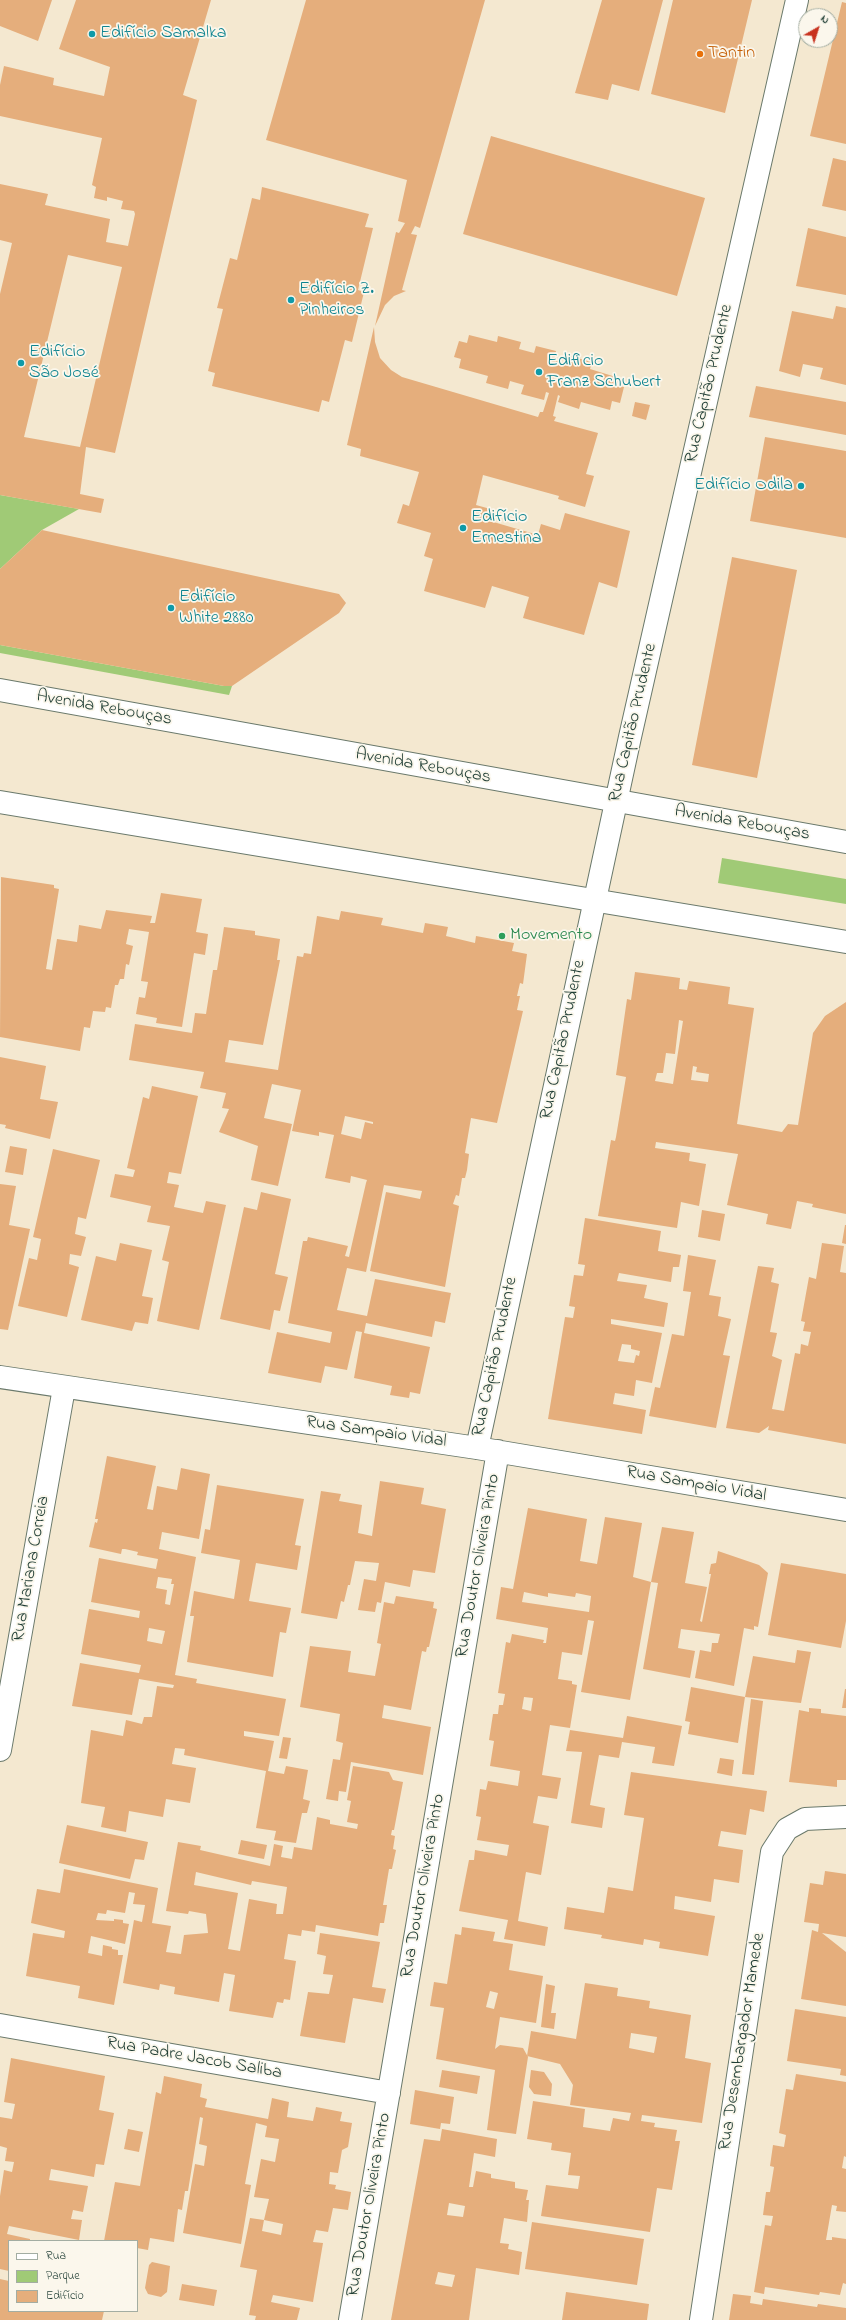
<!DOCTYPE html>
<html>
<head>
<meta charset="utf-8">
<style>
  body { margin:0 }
  #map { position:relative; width:846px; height:2320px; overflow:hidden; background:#f4e8d0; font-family:"Indie Flower",sans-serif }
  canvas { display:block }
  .legend { position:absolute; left:8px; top:2240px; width:130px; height:72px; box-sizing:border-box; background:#fbf7ec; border:1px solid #a3ada2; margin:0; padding:5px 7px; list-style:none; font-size:12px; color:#1f3d34 }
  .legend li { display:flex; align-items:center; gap:8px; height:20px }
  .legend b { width:20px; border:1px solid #a3ada2 }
  .north { position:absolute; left:798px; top:8px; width:40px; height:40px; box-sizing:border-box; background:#fbf7ec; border:1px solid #a3ada2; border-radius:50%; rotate:39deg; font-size:11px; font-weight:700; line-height:16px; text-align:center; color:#1f3d34 }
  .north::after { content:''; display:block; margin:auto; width:14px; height:18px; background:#c8321e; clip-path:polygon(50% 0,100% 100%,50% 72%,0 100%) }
</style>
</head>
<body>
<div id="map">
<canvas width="846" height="2320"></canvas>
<ul class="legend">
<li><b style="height:5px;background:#fff"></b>Rua</li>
<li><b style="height:11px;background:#a0ca76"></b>Parque</li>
<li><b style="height:11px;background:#e5ae7c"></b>Edifício</li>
</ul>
<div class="north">N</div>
</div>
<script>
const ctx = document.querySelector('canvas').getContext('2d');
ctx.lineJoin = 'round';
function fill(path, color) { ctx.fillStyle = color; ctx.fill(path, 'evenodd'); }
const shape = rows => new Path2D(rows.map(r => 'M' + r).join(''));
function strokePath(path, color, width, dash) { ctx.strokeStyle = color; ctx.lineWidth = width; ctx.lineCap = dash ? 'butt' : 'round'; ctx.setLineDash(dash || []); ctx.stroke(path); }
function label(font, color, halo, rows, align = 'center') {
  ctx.font = font + ' "Indie Flower",sans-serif'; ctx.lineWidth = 3.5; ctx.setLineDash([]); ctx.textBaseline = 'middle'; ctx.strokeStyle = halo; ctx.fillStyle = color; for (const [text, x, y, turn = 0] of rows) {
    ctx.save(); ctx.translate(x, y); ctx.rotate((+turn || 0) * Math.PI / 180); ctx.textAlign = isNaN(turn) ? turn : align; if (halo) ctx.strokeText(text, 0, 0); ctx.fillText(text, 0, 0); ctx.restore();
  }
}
const green = shape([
  [0,495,79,509,42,530,0,569],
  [0,645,224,686,232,686,229,695,0,653],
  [722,858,846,879,846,904,718,883]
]);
const building = shape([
  [0,0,52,0,38,41,0,26],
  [76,0,211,0,183,95,197,100,115,453,86,447,80,494,104,499,101,513,0,495,0,294,12,243,0,240,0,184,48,194,45,205,110,219,106,242,128,246,135,214,134,211,121,209,123,201,107,197,107,201,94,198,96,187,92,185,102,138,0,116,0,85,4,66,54,78,53,85,104,96,110,67,59,49],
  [68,255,122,267,80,447,24,437],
  [306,0,485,0,420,228,415,226,411,234,417,235,402,290,406,291,394,296,385,305,375,326,396,232,399,233,405,223,398,221,407,180,266,140],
  [602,0,663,0,639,91,612,84,608,100,575,93],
  [673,0,752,0,725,113,651,94],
  [842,2,846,3,846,144,810,136],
  [491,136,705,198,677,296,463,234],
  [833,158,846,161,846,211,822,206],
  [262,187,369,214,365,227,373,228,358,290,364,292,352,342,345,340,329,402,322,400,319,412,212,386,215,373,208,371,223,309,217,308,230,258,237,260,252,198,260,200],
  [808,228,846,237,846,295,796,286],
  [836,306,846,308,846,385,820,379,823,368,803,364,800,377,779,371,792,311,833,319],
  [374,327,375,342,380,358,391,370,402,377,538,417,540,412,543,412,549,393,546,392,544,400,521,394,524,385,510,381,508,389,486,383,488,376,459,368,461,359,454,357,459,341,467,343,469,335,497,342,498,336,521,342,519,349,534,353,536,346,556,351,554,360,568,364,570,356,592,362,590,369,619,378,617,386,624,387,620,403,612,401,610,410,581,402,579,409,558,402,560,396,558,395,553,416,556,417,554,421,598,433,586,474,594,476,585,507,558,499,559,496,483,475,476,505,494,510,490,521,538,535,541,524,560,530,565,513,630,531,617,588,599,582,584,635,523,618,529,597,492,586,485,608,424,591,433,559,424,556,431,533,397,523,403,504,409,506,419,472,360,456,361,449,347,445],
  [756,386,846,402,846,435,749,417],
  [635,402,650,405,646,420,632,416],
  [765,437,846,451,846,538,750,521],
  [42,530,339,594,346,603,339,613,232,686,224,686,0,645,0,569],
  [732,557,797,570,757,778,692,765],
  [1,877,54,885,54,888,59,889,46,969,52,970,57,939,77,942,79,925,101,929,106,910,152,916,150,923,155,923,161,893,202,899,196,932,208,934,205,955,194,953,182,1027,156,1023,157,1018,136,1014,139,997,145,998,148,982,141,981,149,932,129,929,126,944,133,946,129,965,126,964,124,979,120,979,118,985,115,985,111,1008,106,1007,105,1012,93,1011,90,1028,84,1027,80,1051,0,1037],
  [341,911,383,918,381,925,423,933,425,923,448,927,446,936,475,943,476,936,514,943,512,951,527,954,523,984,520,983,517,996,520,996,517,1010,523,1011,497,1123,471,1118,465,1153,469,1154,467,1170,465,1178,462,1178,459,1196,456,1195,453,1204,459,1206,445,1287,370,1271,386,1192,420,1199,422,1191,384,1185,366,1272,347,1268,337,1310,367,1316,375,1279,451,1293,445,1323,435,1321,432,1337,366,1323,364,1333,430,1347,420,1394,410,1392,409,1398,390,1395,392,1386,354,1378,362,1332,356,1331,347,1370,325,1366,321,1383,268,1373,277,1332,330,1343,332,1332,288,1323,303,1241,307,1241,308,1237,348,1246,345,1256,349,1257,366,1183,367,1180,351,1176,350,1183,325,1178,334,1135,319,1132,319,1136,292,1131,301,1090,272,1084,264,1118,292,1124,278,1186,251,1180,258,1146,219,1132,229,1109,222,1108,226,1093,200,1088,204,1072,129,1060,135,1024,192,1033,195,1013,206,1014,213,970,217,970,224,927,255,931,255,935,280,939,277,960,280,960,263,1045,229,1040,225,1062,278,1070,297,956,303,957,304,953,311,954,317,916,339,920],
  [345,1116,373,1122,373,1124,365,1122,361,1139,341,1134],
  [635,972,680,978,679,989,687,990,689,981,730,987,728,1004,754,1008,737,1124,782,1132,788,1124,798,1125,813,1033,825,1016,846,1002,846,1214,812,1207,813,1204,797,1201,791,1229,766,1224,768,1214,727,1205,738,1154,656,1142,655,1148,690,1153,689,1161,706,1164,699,1206,681,1202,677,1228,598,1216,611,1140,615,1141,616,1137,626,1077,616,1075,627,999,631,1000],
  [679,1020,683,1021,673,1084,655,1081,657,1073,663,1073,666,1053,675,1054],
  [693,1066,697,1067,696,1072,709,1074,708,1082,691,1080],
  [0,1057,46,1066,40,1099,58,1102,50,1139,5,1128,6,1125,0,1124],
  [152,1086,198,1096,181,1174,169,1172,167,1183,179,1185,174,1207,203,1213,206,1201,226,1205,199,1330,157,1321,169,1262,162,1260,170,1226,147,1222,151,1206,110,1197,115,1174,133,1177,135,1170,127,1168,143,1097,149,1099],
  [10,1146,27,1149,23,1175,5,1172],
  [53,1149,100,1160,86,1219,78,1217,75,1234,86,1237,81,1256,70,1254,69,1264,79,1267,67,1317,18,1306,29,1258,37,1260,41,1239,33,1237],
  [0,1184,16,1186,9,1225,30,1229,8,1330,0,1329],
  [261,1192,291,1199,275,1274,288,1277,280,1311,274,1310,270,1330,220,1319,244,1207,257,1210],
  [702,1210,725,1214,720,1241,698,1237],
  [585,1218,661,1231,658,1251,681,1255,679,1267,673,1267,671,1282,619,1273,617,1281,647,1285,644,1298,668,1303,664,1327,611,1319,611,1324,662,1333,652,1383,636,1380,634,1396,615,1393,613,1404,646,1410,642,1434,548,1419,565,1317,573,1318,575,1307,569,1306,574,1275,583,1276,585,1265,578,1264],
  [622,1344,631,1345,631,1349,640,1351,639,1356,636,1355,634,1363,618,1361],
  [845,1225,846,1225,846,1244,842,1243],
  [120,1243,152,1250,142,1296,153,1298,148,1324,135,1322,132,1331,81,1320,96,1256,116,1261],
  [822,1243,844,1246,840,1272,846,1273,846,1444,768,1430,769,1426,759,1433,726,1428,758,1266,774,1268,771,1282,779,1284,770,1332,777,1333,772,1356,782,1360,772,1409,784,1411,795,1353,800,1354,801,1344,808,1346,811,1332,803,1331,805,1322,801,1321,809,1277,816,1279],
  [688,1255,716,1260,709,1295,721,1297,718,1316,731,1319,723,1355,730,1356,716,1428,649,1416,655,1387,660,1388,672,1334,684,1336,691,1292,683,1291],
  [107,1456,156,1466,147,1509,153,1510,157,1486,177,1490,181,1468,210,1474,199,1539,162,1532,159,1549,196,1557,175,1675,197,1679,196,1683,286,1699,279,1736,244,1731,244,1736,274,1741,268,1771,284,1774,286,1766,308,1770,303,1799,310,1801,307,1813,302,1813,296,1843,274,1840,276,1831,256,1828,266,1771,184,1755,185,1749,175,1748,172,1764,196,1768,190,1803,166,1799,163,1817,129,1811,126,1832,101,1827,105,1807,81,1803,91,1730,123,1736,126,1720,142,1724,144,1717,152,1717,157,1686,173,1688,174,1685,139,1679,132,1715,72,1706,80,1663,139,1673,141,1665,81,1654,89,1609,139,1618,140,1611,91,1602,99,1558,156,1569,158,1559,137,1555,138,1552,125,1549,122,1549,121,1554,89,1547,95,1522,97,1523,98,1519,95,1519],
  [158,1577,172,1579,171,1584,174,1584,170,1605,165,1604,167,1590,156,1588],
  [149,1628,165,1631,162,1644,147,1641],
  [380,1481,424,1488,421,1504,446,1509,435,1573,413,1570,410,1587,385,1582,381,1603,377,1602,375,1612,358,1610,364,1579,376,1581,379,1563,355,1561,350,1585,348,1585,344,1602,341,1601,337,1619,301,1613,321,1491,341,1494,339,1501,362,1505,358,1533,372,1536],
  [217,1485,304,1499,295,1545,301,1546,297,1570,256,1563,249,1601,291,1608,286,1633,280,1632,273,1677,187,1662,194,1616,190,1616,194,1591,234,1599,240,1560,201,1553,205,1529,210,1530],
  [528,1508,587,1519,580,1561,597,1564,605,1517,642,1523,633,1577,651,1582,630,1700,581,1692,594,1621,588,1620,582,1655,562,1652,558,1679,572,1681,572,1684,577,1685,570,1728,550,1725,542,1775,561,1778,557,1799,538,1796,533,1823,549,1826,545,1851,541,1875,526,1872,518,1921,548,1927,545,1946,504,1939,508,1920,459,1911,469,1860,474,1860,475,1850,507,1856,509,1845,477,1840,481,1817,476,1816,480,1789,486,1790,488,1781,518,1786,520,1771,490,1766,494,1741,489,1740,493,1714,498,1714,499,1705,503,1705,505,1694,498,1693,506,1642,510,1643,512,1634,544,1640,543,1643,546,1643,548,1628,496,1619,501,1587,513,1589],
  [524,1592,548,1597,548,1593,575,1597,576,1593,591,1596,589,1612,522,1602],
  [524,1697,533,1698,531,1711,522,1709],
  [662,1527,694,1532,685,1583,707,1587,700,1621,702,1622,711,1574,709,1574,711,1564,716,1563,718,1551,759,1565,768,1573,758,1627,754,1626,754,1630,744,1628,734,1686,695,1678,700,1650,711,1652,712,1643,718,1643,720,1634,681,1629,678,1648,695,1651,690,1678,643,1669,658,1583,651,1582],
  [781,1563,846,1574,846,1621,841,1648,768,1635],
  [396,1596,434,1602,433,1608,437,1609,429,1647,427,1647,426,1652,422,1651,411,1710,384,1705,382,1718,431,1727,423,1775,351,1762,346,1792,339,1791,338,1801,326,1799,333,1759,340,1760,343,1743,336,1741,340,1714,300,1707,310,1646,351,1651,348,1672,375,1676,381,1644,377,1643,384,1602,394,1604],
  [797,1650,811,1652,801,1703,745,1697,753,1656,795,1663],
  [691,1687,745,1697,738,1743,688,1734,690,1722,685,1721],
  [845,1689,846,1689,846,1708,842,1708],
  [751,1699,763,1701,754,1775,742,1774],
  [809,1708,821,1709,821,1713,846,1716,846,1780,837,1780,837,1787,789,1782,799,1710,809,1712],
  [627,1716,682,1726,674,1766,652,1763,655,1747,622,1742,619,1758,599,1755,590,1805,605,1808,602,1828,571,1823,582,1752,566,1751,570,1730,623,1738],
  [283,1737,291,1738,287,1759,279,1758],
  [720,1758,734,1760,732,1776,717,1773],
  [353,1766,389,1772,393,1780,403,1782,394,1830,392,1830,391,1835,395,1836,393,1849,396,1850,392,1869,389,1869,383,1905,387,1905,384,1923,380,1923,378,1936,316,1925,315,1932,302,1930,301,1936,288,1934,284,1959,296,1961,290,2000,284,1999,283,2003,277,2002,273,2018,229,2011,235,1975,224,1973,219,2002,174,1994,175,1987,160,1984,159,1990,123,1983,134,1920,142,1922,145,1905,133,1904,135,1893,129,1892,125,1913,107,1910,106,1914,98,1913,96,1920,114,1921,114,1919,123,1920,123,1923,129,1924,125,1944,91,1936,88,1953,102,1956,103,1945,112,1947,112,1949,118,1950,118,1955,123,1955,114,2005,78,1998,80,1986,26,1976,33,1933,64,1938,65,1931,31,1923,37,1889,60,1893,64,1869,158,1888,152,1923,171,1926,166,1952,181,1954,184,1935,208,1933,206,1914,189,1911,188,1914,166,1911,178,1842,201,1846,200,1850,270,1866,274,1844,283,1846,281,1857,292,1859,294,1847,312,1850,317,1817,330,1820,330,1824,357,1829,358,1824,347,1822,351,1801,347,1800],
  [196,1872,251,1885,252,1881,287,1887,283,1914,276,1914,277,1904,249,1899,240,1951,228,1949,238,1893,194,1885],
  [631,1772,767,1791,764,1812,750,1809,746,1835,721,1831,718,1846,743,1850,739,1883,714,1879,711,1902,675,1896,674,1909,715,1916,708,1956,659,1948,660,1942,644,1939,643,1945,601,1938,602,1935,564,1929,567,1907,604,1913,608,1887,633,1891,644,1818,624,1815],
  [67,1825,148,1842,144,1860,135,1859,130,1879,59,1863],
  [241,1840,267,1845,264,1859,238,1854],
  [825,1871,846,1874,846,1937,822,1933,846,1952,846,2006,801,1999,812,1930,818,1932,819,1924,804,1922,810,1883,823,1885],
  [462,1927,495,1932,493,1941,513,1944,509,1970,543,1976,536,2023,500,2017,495,2049,500,2045,523,2048,528,2057,516,2134,487,2130,495,2070,436,2059,444,2008,430,2006,434,1982,447,1984,455,1934,461,1935],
  [490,1991,498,1993,494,2009,486,2007],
  [320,1933,380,1942,372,1987,386,1989,383,2003,353,1998,345,2043,300,2036,308,1992,329,1994,333,1975,323,1974,326,1956,317,1954],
  [585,1983,618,1988,617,1996,650,2001,649,2008,691,2015,685,2058,711,2063,702,2123,642,2115,641,2121,655,2123,654,2127,677,2130,675,2141,680,2141,672,2190,657,2188,650,2232,541,2216,546,2185,578,2189,580,2176,568,2175,571,2153,551,2150,552,2143,527,2139,533,2101,585,2109,583,2127,610,2131,613,2118,629,2121,631,2113,570,2105,573,2085,560,2064,527,2056,531,2031,576,2039],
  [631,2033,657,2037,654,2053,629,2048],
  [546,1984,555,1986,551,2013,556,2013,554,2029,541,2027],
  [795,2009,846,2017,846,2076,840,2075,841,2069,787,2061],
  [11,2058,105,2076,99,2110,114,2113,104,2165,96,2164,94,2177,51,2169,49,2180,88,2186,83,2212,73,2210,71,2219,82,2220,79,2240,9,2226,7,2234,30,2239,30,2241,9,2241,9,2271,0,2269,0,2196,4,2170,12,2172,14,2162,5,2161,7,2148,0,2146,0,2117,12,2119,15,2104,4,2102],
  [442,2070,480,2076,477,2094,439,2087],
  [531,2070,544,2072,552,2084,551,2096,534,2094,529,2087],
  [796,2074,846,2082,846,2157,844,2156,842,2168,846,2169,846,2212,836,2211,837,2206,832,2205,826,2240,832,2240,832,2237,846,2239,846,2284,843,2283,840,2295,820,2292,819,2295,765,2287,764,2294,754,2292,765,2225,771,2226,773,2216,763,2215,766,2192,770,2192,774,2167,770,2166,773,2145,784,2147,786,2135,779,2133,786,2089,793,2090],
  [164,2076,202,2084,200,2097,207,2099,205,2107,268,2119,272,2098,289,2102,287,2117,313,2121,316,2107,342,2112,340,2121,352,2123,348,2147,342,2150,338,2173,330,2172,329,2184,336,2185,335,2189,351,2192,348,2210,333,2208,328,2232,316,2230,313,2242,323,2243,313,2302,273,2295,271,2302,300,2308,297,2320,255,2320,256,2316,249,2315,257,2270,240,2267,250,2218,264,2220,262,2231,281,2235,283,2224,264,2220,269,2199,254,2197,261,2159,275,2162,279,2139,265,2137,267,2126,256,2123,245,2184,251,2185,241,2244,183,2233,195,2164,204,2166,207,2146,199,2144,203,2118,200,2117,188,2191,185,2191,182,2210,178,2209,174,2242,150,2238,148,2250,137,2248,137,2241,104,2241,115,2182,140,2186,156,2092,161,2094],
  [415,2090,454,2097,450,2124,441,2123,440,2129,410,2124],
  [128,2129,143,2132,139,2152,124,2149],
  [442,2129,497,2139,495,2157,474,2153,469,2187,473,2187,476,2171,491,2174,491,2178,515,2182,515,2188,528,2190,526,2200,529,2200,527,2222,504,2218,500,2243,509,2244,508,2249,522,2252,519,2275,476,2268,469,2320,391,2320,424,2139,440,2141],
  [449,2203,465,2206,463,2217,447,2215],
  [438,2272,455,2275,452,2287,435,2284],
  [532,2222,644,2239,637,2285,525,2269],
  [152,2262,170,2266,167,2292,161,2297,148,2294,145,2288,149,2265],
  [0,2279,9,2281,9,2311,104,2311,102,2320,0,2320],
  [182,2284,217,2290,214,2306,179,2300],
  [566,2292,649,2304,647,2320,562,2320],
  [733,2294,751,2296,750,2303,762,2305,763,2299,817,2307,818,2304,846,2308,846,2320,729,2320]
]);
const minor = shape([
  [0,1377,477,1448,846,1510],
  [477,1448,630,737,797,0],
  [0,1750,64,1388],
  [0,2025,389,2093],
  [350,2320,498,1451],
  [701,2320,772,1852,787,1829,805,1819,846,1817]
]);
const primary = shape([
  [0,690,846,842],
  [0,802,846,942]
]);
const markers = [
  [92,34,4,"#0f9aa8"],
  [700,54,4,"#e8710a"],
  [291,300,4,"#0f9aa8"],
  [21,363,4,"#0f9aa8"],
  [539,372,4,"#0f9aa8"],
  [801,486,4,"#0f9aa8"],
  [463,528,4,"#0f9aa8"],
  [171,608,4,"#0f9aa8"],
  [502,936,4,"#2e9e5b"]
];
const cultureNames = [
  ["Edifício Samalka",100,34],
  ["Edifício Z.",299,290],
  ["Pinheiros",299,311],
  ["Edifício",29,353],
  ["São José",29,374],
  ["Edificio",547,362],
  ["Franz Schubert",547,383],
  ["Edifício Odila",793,486,"right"],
  ["Edifício",471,518],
  ["Ernestina",471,539],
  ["Edifício",179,598],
  ["White 2880",179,619]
];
const foodNames = [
  ["Tantin",708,54]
];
const streetNames = [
  ["Rua Capitão Prudente",710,384,-77],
  ["Avenida Rebouças",104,709,10],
  ["Rua Capitão Prudente",634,723,-77],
  ["Avenida Rebouças",423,767,10],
  ["Avenida Rebouças",742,824,10],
  ["Rua Capitão Prudente",564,1040,-78],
  ["Rua Capitão Prudente",496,1357,-78],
  ["Rua Sampaio Vidal",376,1433,8],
  ["Rua Sampaio Vidal",696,1485,10],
  ["Rua Doutor Oliveira Pinto",479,1566,-80],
  ["Rua Mariana Correia",32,1569,-80],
  ["Rua Doutor Oliveira Pinto",424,1886,-80],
  ["Rua Desembargador Mamede",743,2042,-81],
  ["Rua Padre Jacob Saliba",194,2059,10],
  ["Rua Doutor Oliveira Pinto",370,2205,-80]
];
const leisureNames = [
  ["Movemento",510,936]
];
fill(green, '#a0ca76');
fill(building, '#e5ae7c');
strokePath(minor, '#6a796b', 24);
strokePath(primary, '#6a796b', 24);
strokePath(minor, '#fff', 22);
strokePath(primary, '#fff', 22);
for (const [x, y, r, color] of markers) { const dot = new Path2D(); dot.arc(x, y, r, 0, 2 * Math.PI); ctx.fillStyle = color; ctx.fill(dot); strokePath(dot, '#fbf7ec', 1.5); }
label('18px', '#0d838f', '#fbf7ec', cultureNames, 'left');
label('18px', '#c56008', '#fbf7ec', foodNames, 'left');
label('18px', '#1f3d34', '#fbf7ec', streetNames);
label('18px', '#27864d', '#fbf7ec', leisureNames, 'left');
</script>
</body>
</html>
